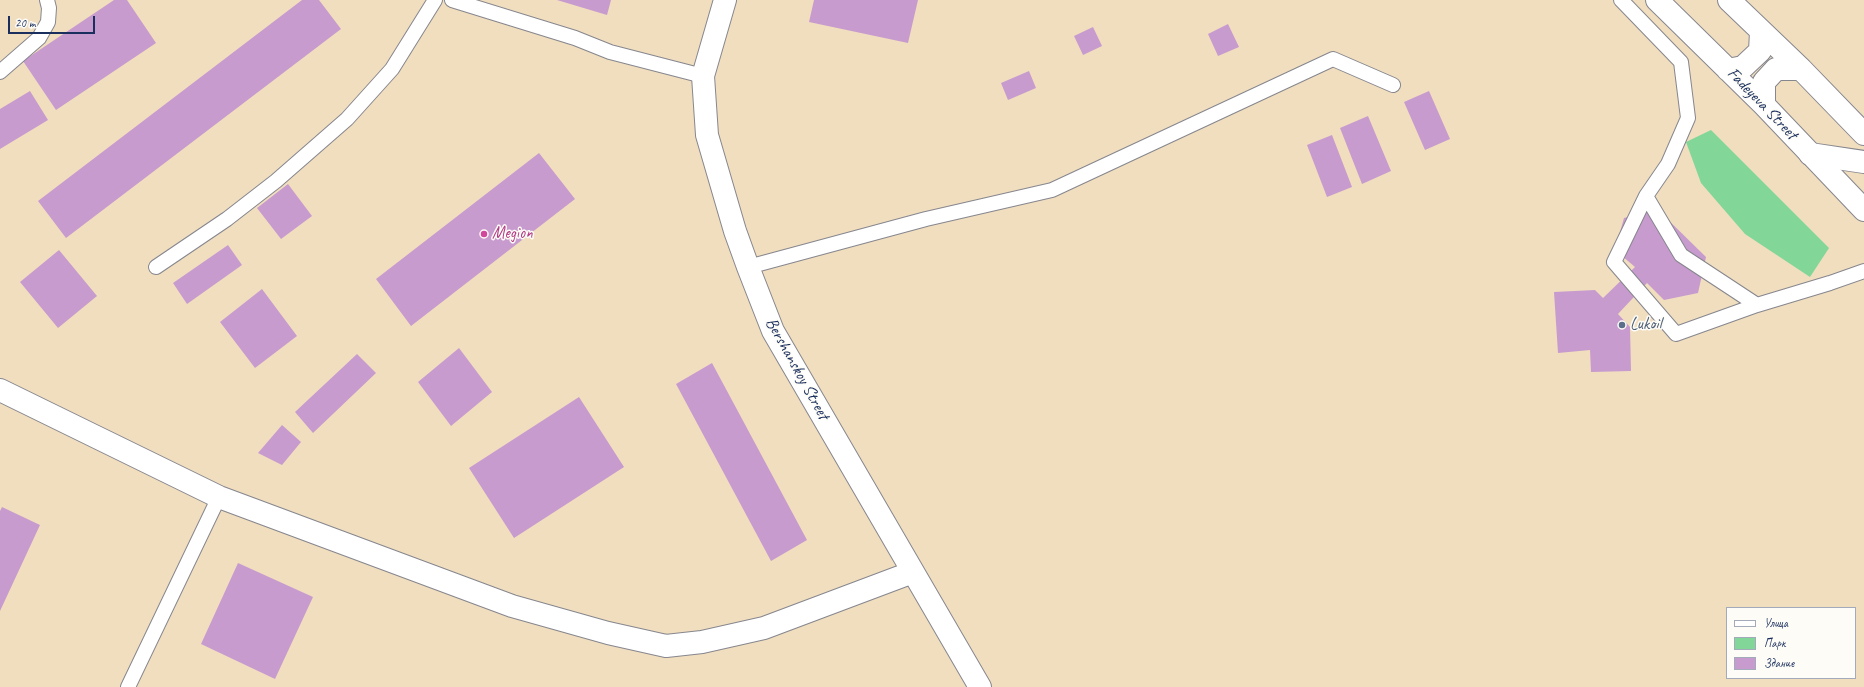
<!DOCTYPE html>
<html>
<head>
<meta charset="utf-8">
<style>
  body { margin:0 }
  #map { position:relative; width:1864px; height:687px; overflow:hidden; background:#f0debf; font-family:Caveat,sans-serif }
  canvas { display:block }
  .legend { position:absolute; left:1726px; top:607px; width:130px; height:72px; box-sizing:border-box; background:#fdfcf7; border:1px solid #a3aaba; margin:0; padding:5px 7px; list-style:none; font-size:12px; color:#1b2f5e }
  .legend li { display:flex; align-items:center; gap:8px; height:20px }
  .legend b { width:20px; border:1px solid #a3aaba }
  .scale { position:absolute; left:8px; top:16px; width:87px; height:18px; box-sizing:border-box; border:2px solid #1b2f5e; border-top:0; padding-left:5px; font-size:12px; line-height:14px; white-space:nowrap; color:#1b2f5e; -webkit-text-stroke:3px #fdfcf7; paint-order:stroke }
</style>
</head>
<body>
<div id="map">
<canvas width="1864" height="687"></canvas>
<ul class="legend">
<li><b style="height:5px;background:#fff"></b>Улица</li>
<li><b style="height:11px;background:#82d698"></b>Парк</li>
<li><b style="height:11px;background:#c89bce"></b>Здание</li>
</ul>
<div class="scale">20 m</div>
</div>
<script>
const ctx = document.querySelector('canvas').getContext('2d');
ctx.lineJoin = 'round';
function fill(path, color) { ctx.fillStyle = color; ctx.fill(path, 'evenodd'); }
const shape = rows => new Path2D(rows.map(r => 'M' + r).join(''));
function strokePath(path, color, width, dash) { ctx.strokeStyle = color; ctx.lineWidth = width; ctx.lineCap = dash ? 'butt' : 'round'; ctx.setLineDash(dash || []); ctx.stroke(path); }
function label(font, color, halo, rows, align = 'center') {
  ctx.font = font + ' Caveat,sans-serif'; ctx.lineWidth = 3; ctx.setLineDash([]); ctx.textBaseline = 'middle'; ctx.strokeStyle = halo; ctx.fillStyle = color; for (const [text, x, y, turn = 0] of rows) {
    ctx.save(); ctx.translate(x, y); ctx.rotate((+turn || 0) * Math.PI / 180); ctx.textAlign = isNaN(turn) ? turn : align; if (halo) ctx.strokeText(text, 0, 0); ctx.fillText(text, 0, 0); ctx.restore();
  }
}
const green = shape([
  [1711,130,1829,248,1810,277,1745,234,1701,183,1686,142]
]);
const building = shape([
  [114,0,127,0,156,43,56,110,23,61],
  [302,0,319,0,341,29,66,238,38,201],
  [557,0,611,0,607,15],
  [814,0,918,0,908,43,809,22],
  [1228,24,1239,47,1218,56,1208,34],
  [1093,27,1102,46,1083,55,1074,36],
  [1029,71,1036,88,1008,100,1001,83],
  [30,91,48,120,0,149,0,109],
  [1429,91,1450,139,1425,150,1404,102],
  [1368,116,1391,171,1362,184,1340,128],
  [1332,135,1352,187,1327,197,1307,145],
  [539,153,575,199,411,326,376,279],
  [288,184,312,216,281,239,257,208],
  [1657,209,1706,257,1698,293,1664,300,1647,283,1618,314,1630,327,1631,371,1591,372,1590,350,1558,353,1554,292,1595,290,1603,298,1635,267,1615,250,1624,218],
  [228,245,242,265,187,304,173,283],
  [59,250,97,296,58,328,20,282],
  [262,289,297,336,255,368,220,322],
  [459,348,492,392,451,426,418,382],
  [357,354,376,373,313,433,295,412],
  [712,363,807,540,771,561,676,384],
  [579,397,624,467,514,538,469,468],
  [282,425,301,442,282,465,258,453],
  [2,507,40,525,0,611,0,511],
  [238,563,313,597,275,679,201,644]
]);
const lane = shape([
  [452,0,575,38,610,52,703,76],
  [1621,0,1681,62,1688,118,1668,164,1646,196,1681,255,1757,305,1830,283,1864,271],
  [0,72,39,38,48,22,49,8,47,0],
  [1646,196,1614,262,1676,334,1757,305],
  [156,267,227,219,276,181,347,119,392,69,435,0],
  [748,267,926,219,1052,190,1333,59,1393,85],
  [128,687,219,497]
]);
const street = shape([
  [725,0,703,76,707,135,735,231,748,267,773,331,980,687],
  [1810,154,1864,162],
  [0,390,219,497,512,606,608,633,666,646,702,642,764,628,913,572]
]);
const secondary = shape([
  [1657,0,1764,105,1864,210],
  [1729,0,1801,69,1864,134],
  [1728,70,1743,67,1760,51,1761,32],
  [1764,105,1764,82,1776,69,1801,69]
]);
const markers = [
  [484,234,4,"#d1479c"],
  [1622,325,4,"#5c6f8a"]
];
const streetNames = [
  ["Fadeyeva Street",1762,104,46],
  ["Bershanskoy Street",797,369,61]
];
const hotelNames = [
  ["Megion",492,234]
];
const serviceNames = [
  ["Lukoil",1630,325]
];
fill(green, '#82d698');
fill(building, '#c89bce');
strokePath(lane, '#86868e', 16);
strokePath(street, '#86868e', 24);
strokePath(secondary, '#86868e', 24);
strokePath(lane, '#fff', 14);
strokePath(street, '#fff', 22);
strokePath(secondary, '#fff', 22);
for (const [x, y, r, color] of markers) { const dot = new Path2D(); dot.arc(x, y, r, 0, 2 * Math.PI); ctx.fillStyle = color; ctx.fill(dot); strokePath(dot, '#fdfcf7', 1.5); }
label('17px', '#1b2f5e', '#fdfcf7', streetNames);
label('17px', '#b23c85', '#fdfcf7', hotelNames, 'left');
label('17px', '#4e5e75', '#fdfcf7', serviceNames, 'left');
</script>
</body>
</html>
